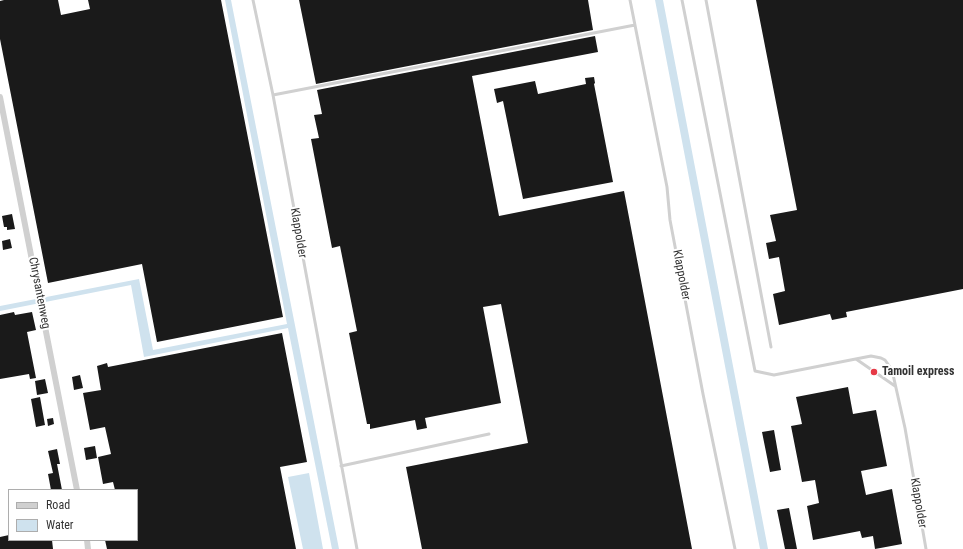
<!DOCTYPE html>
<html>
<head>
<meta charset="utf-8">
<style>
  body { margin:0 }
  #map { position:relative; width:963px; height:549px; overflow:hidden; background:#fff; font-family:"Roboto Condensed",sans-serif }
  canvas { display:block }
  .legend { position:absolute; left:8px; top:489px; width:130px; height:52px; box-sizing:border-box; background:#fff; border:1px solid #adadad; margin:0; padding:5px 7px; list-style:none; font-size:12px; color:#333 }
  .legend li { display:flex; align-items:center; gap:8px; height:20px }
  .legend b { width:20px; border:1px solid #adadad }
</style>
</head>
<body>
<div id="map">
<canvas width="963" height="549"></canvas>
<ul class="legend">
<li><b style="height:5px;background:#d0d0d0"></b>Road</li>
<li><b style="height:11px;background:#cfe2ee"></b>Water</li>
</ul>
</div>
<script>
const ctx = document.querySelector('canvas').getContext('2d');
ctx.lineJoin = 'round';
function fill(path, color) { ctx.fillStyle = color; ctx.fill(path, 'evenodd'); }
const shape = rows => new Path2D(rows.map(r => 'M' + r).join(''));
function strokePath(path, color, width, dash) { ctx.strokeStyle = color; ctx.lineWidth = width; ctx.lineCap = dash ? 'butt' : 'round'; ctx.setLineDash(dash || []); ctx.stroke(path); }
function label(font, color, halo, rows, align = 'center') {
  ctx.font = font + ' "Roboto Condensed",sans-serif'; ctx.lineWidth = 4; ctx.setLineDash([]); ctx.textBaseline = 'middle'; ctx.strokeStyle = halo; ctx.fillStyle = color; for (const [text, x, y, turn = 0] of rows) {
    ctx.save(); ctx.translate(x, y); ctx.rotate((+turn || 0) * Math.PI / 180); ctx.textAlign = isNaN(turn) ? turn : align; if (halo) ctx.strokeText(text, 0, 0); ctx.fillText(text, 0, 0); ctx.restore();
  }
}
const water = shape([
  [225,0,231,0,339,549,332,549,288,328,144,357,131,285,0,311,0,306,139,279,153,350,287,324],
  [655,0,663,0,768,549,760,549],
  [309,473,323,549,303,549,288,477]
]);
const building = shape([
  [4,0,58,0,61,15,90,9,88,0,221,0,283,317,157,342,142,264,48,283,0,39,0,1],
  [299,0,588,0,593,30,316,84],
  [756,0,963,0,963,289,846,312,847,317,832,320,830,314,779,325,773,294,785,291,779,257,769,259,766,243,776,241,770,215,797,210],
  [595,36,598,52,472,76,499,216,624,191,692,549,422,549,406,467,528,443,501,304,483,307,501,403,425,418,427,428,417,430,415,420,370,429,370,424,367,424,349,333,357,331,340,246,332,248,311,139,319,138,314,115,322,114,317,90],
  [594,77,595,83,594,84,613,182,523,199,503,101,497,103,494,89,535,81,538,94,586,84,585,78],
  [12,214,15,229,7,230,7,227,4,227,2,216],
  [10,239,12,248,3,250,2,241],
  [14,312,15,315,32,312,36,330,27,332,36,378,30,379,29,374,0,379,0,315],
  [282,333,307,462,280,467,296,549,107,549,105,540,137,540,137,490,115,490,113,482,103,484,98,457,111,454,105,427,90,430,83,393,101,390,97,366,107,363,108,367],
  [80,375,83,388,74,390,72,377],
  [45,379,48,393,37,395,35,381],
  [848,387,853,414,876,410,887,466,861,471,866,495,892,489,902,544,875,549,873,536,862,538,860,531,813,540,807,506,819,503,815,480,802,482,791,426,802,424,796,397],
  [40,397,45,425,36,427,31,399],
  [53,418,54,424,48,426,47,419],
  [774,430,781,470,770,472,762,432],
  [95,446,97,458,86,460,84,448],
  [57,449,60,464,57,464,62,490,51,490,48,474,53,473,48,451],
  [789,508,797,549,785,549,777,510],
  [9,535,9,540,52,540,53,549,0,549,0,537]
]);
const service = shape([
  [253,0,273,95,357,549],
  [630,0,667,187,670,220,703,394,735,549],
  [682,0,755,371,774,375,871,356,881,358,885,360,892,370,905,428,926,549],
  [706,0,771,347],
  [273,95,635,25],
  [856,359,895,386],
  [341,466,489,434]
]);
const minor = shape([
  [0,97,77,490],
  [87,540,88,549]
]);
const markers = [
  [874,372,4,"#e63946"]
];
const streetNames = [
  ["Klappolder",298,233,80],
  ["Klappolder",681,275,79],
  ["Chrysantenweg",39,293,79],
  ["Klappolder",918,503,80]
];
const poiNames = [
  ["Tamoil express",882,372]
];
fill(water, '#cfe2ee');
fill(building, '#1a1a1a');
strokePath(service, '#d0d0d0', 3);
strokePath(minor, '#d0d0d0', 6);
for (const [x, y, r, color] of markers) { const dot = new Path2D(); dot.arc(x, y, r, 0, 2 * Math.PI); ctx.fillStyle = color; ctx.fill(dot); strokePath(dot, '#fff', 1.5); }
label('12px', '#333', '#fff', streetNames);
label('bold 12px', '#333', '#fff', poiNames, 'left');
</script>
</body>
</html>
